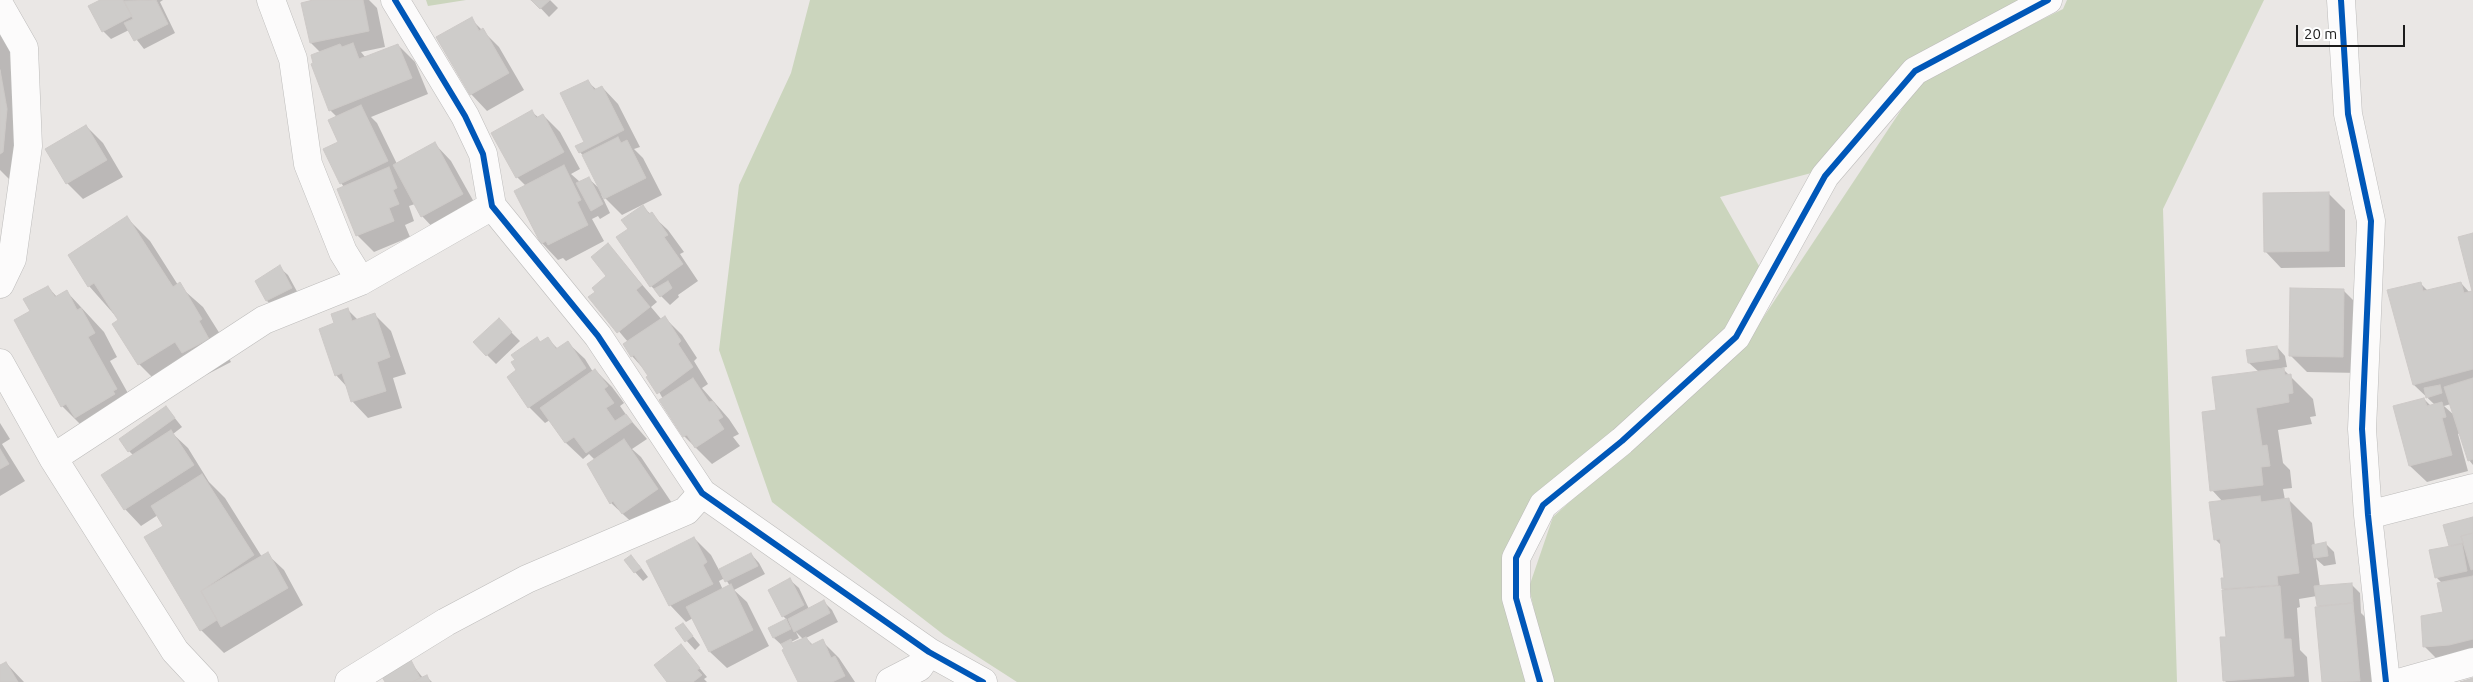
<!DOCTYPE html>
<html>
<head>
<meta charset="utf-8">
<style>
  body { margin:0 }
  #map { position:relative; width:2473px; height:682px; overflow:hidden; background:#eae7e5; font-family:Ubuntu,sans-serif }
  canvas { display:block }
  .scale { position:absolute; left:2296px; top:25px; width:109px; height:22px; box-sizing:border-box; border:2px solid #1c1c1c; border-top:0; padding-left:6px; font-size:15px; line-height:18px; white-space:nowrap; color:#1c1c1c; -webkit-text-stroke:4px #fff; paint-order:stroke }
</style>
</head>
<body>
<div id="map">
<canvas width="2473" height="682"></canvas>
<div class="scale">20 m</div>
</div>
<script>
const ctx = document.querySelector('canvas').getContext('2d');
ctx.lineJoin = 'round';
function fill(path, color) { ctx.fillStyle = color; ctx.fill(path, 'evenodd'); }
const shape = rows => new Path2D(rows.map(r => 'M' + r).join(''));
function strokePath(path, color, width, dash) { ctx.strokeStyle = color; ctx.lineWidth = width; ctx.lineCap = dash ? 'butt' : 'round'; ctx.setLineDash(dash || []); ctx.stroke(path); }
const forest = shape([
  [426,0,466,0,428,6],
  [810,0,2031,0,1910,64,1819,171,1720,197,1763,273,1730,332,1508,556,1531,682,1017,682,944,635,772,502,719,350,739,185,791,73],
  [2067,0,2264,0,2163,209,2177,682,1550,682,1529,587,1553,517,1751,336,1921,80,2063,9]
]);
const shadow = shape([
  [103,0,163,0,160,2,175,33,144,49,129,30,111,39,103,31],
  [319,0,369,0,377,8,385,47,361,52,366,58,398,45,415,62,428,94,371,117,377,123,397,164,435,144,451,161,479,211,438,233,422,216,415,204,409,206,414,221,405,225,410,237,374,252,357,235,344,187,341,183,337,117,330,110,321,53,311,43],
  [533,0,550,0,558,8,549,17],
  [471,19,499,47,524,90,487,111,471,94],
  [0,33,18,51,18,188,0,170],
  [588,82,597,90,602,87,618,104,640,147,634,149,643,158,662,195,622,215,601,194,610,213,600,219,598,216,592,219,604,241,566,261,563,258,558,260,542,243,526,186,517,177,532,112,539,118,543,115,560,132,580,169,571,174,580,182,588,178,601,190,584,157,580,152,586,142],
  [86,126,103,143,123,177,83,199,67,183],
  [2328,193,2345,210,2345,267,2281,268,2265,251],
  [643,207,668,230,684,252,680,254,698,281,678,295,679,297,670,305,651,286,629,230],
  [127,218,150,241,178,285,203,307,225,342,221,344,231,362,206,375,197,366,162,387,139,364,120,321,89,286],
  [608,245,657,302,651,307,662,320,665,318,682,335,697,358,694,361,708,384,702,388,729,419,739,434,733,437,740,446,712,464,684,436,650,376,632,356,628,342,590,297,597,292,608,276],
  [279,267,288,275,300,297,276,309,267,301,256,281],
  [2420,283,2428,291,2461,283,2470,293,2473,292,2473,465,2469,460,2460,433,2458,434,2468,471,2427,482,2410,466,2424,399,2431,406,2435,405,2414,385],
  [2451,404,2455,416,2444,406],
  [48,287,57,297,67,292,104,332,117,357,110,361,139,413,85,429,62,406,32,312],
  [2343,290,2360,307,2359,373,2307,372,2291,356],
  [348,310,358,320,374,314,391,331,406,374,393,378,402,408,368,418,352,401,347,387,336,375,335,324],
  [499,320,520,341,496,364,474,342],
  [547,338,558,349,568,343,585,359,593,372,595,370,612,387,624,403,620,406,627,416,647,439,632,449,641,457,674,506,640,530,611,503,589,464,595,460,589,454,583,459,566,443,550,420,545,423,529,407,518,371,537,339,541,343],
  [2277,347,2285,356,2287,367,2282,368,2313,399,2316,416,2310,417,2312,424,2278,430,2283,463,2290,470,2292,488,2283,489,2285,500,2289,500,2312,523,2315,546,2326,544,2334,552,2336,564,2324,566,2316,559,2320,587,2351,584,2360,593,2361,613,2369,621,2375,682,2323,682,2316,608,2319,607,2317,596,2299,599,2300,607,2297,608,2300,650,2307,657,2309,682,2226,682,2224,680,2227,638,2226,591,2223,589,2226,579,2222,546,2215,539,2223,502,2212,490,2218,411,2259,372,2249,363],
  [166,407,182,427,173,434,188,448,209,482,225,498,262,557,267,554,284,570,303,605,224,653,201,630,165,526,158,515,141,526,125,509,134,456,129,451],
  [0,423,10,439,2,444,25,481,0,496],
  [2473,518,2473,659,2441,663,2424,646,2444,612,2442,583,2436,577,2451,547,2445,526],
  [694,538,711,555,719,570,751,554,759,563,765,574,734,590,747,602,769,646,727,668,710,652,693,618,686,622,670,605],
  [725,578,730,586,723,590,719,581],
  [625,561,639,565,648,577,643,581],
  [790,580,799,588,809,609,824,602,832,610,838,622,806,638,813,645,822,641,839,658,855,682,800,682,786,649,774,638,770,628,787,620,783,616],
  [796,632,803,639,794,644,791,642,799,638],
  [683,624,700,645,695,650,676,629],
  [681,646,707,677,704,679,707,682,669,682],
  [409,660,423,678,426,676,432,682,386,682],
  [6,663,24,682,0,682,0,667]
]);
const building = shape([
  [100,0,123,0,132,16,102,32,88,6,100,0],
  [156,0,168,24,134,41,124,23,133,19,124,1,156,0],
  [313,0,363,0,369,31,310,43,301,3,313,0],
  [531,0,550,0,540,9,531,0],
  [472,17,479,31,483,28,509,73,470,95,436,37,472,17],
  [353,43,359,59,398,44,412,78,329,111,311,64,313,63,311,55,340,44,342,47,353,43],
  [0,70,7,109,3,152,0,154,0,70],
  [588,80,594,90,602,86,624,130,579,153,575,146,584,142,560,93,588,80],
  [361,105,388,161,340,184,323,149,338,142,328,120,361,105],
  [532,110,536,118,543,114,564,152,516,178,491,133,532,110],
  [86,125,107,160,66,184,45,149,86,125],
  [618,137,621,143,627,140,646,178,604,199,582,155,618,137],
  [435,142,463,194,421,217,393,165,435,142],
  [564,165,581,200,577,202,588,225,548,245,546,241,541,244,514,191,564,165],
  [389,167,397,188,393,190,399,204,389,208,394,221,356,236,337,189,389,167],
  [589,177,603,204,591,211,576,183,589,177],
  [2329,192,2329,251,2264,252,2263,193,2329,192],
  [643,205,649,214,652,212,668,235,664,237,683,264,650,287,616,237,628,229,621,220,643,205],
  [127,216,173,287,180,282,202,319,199,321,209,339,182,353,175,342,138,365,112,324,118,320,94,283,88,287,68,255,127,216],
  [2473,233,2473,369,2413,385,2387,290,2421,282,2423,291,2461,282,2464,293,2472,291,2458,237,2473,233],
  [608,243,642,285,636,290,650,307,617,333,588,297,595,292,592,288,606,276,591,257,608,243],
  [280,265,292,288,266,301,255,281,280,265],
  [668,281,672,288,660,297,654,289,668,281],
  [48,286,55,297,67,290,77,310,81,308,95,333,88,337,117,389,113,391,115,394,75,418,66,404,61,407,14,320,30,311,23,299,48,286],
  [2290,288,2344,289,2343,357,2289,356,2290,288],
  [348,308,352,321,375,313,390,357,377,362,386,391,351,402,342,373,335,376,319,329,334,323,331,314,348,308],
  [665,316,681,341,678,344,693,367,657,394,646,377,648,376,634,355,631,357,623,344,665,316],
  [499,318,512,332,486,356,473,342,499,318],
  [537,337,540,342,548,337,556,349,568,341,586,368,528,408,507,377,516,370,511,362,515,360,511,355,537,337],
  [2277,346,2279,359,2248,363,2246,350,2277,346],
  [2284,368,2285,375,2291,374,2293,393,2288,394,2289,402,2256,408,2262,446,2267,445,2270,466,2261,467,2263,485,2210,491,2202,412,2216,410,2212,377,2284,368],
  [595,369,608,386,604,389,614,403,606,408,615,421,626,414,632,422,586,453,574,437,565,443,540,408,595,369],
  [693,378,709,402,713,401,723,417,718,420,724,429,695,448,687,435,683,437,659,400,693,378],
  [2473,378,2473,459,2468,461,2444,387,2473,378],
  [2440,385,2442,393,2426,398,2424,388,2440,385],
  [2424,398,2427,406,2442,402,2446,417,2442,418,2452,455,2409,466,2393,406,2424,398],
  [166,406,175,418,128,452,119,439,166,406],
  [171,430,194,465,124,510,101,475,171,430],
  [624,439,658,489,622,514,613,501,610,504,587,464,624,439],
  [0,449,9,464,0,469,0,449],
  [202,474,254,555,201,591,217,620,200,631,144,537,163,526,151,506,202,474],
  [2260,496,2261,502,2289,498,2299,573,2277,576,2278,585,2222,589,2221,578,2224,578,2221,550,2220,539,2214,540,2209,502,2260,496],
  [2473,517,2473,533,2461,536,2463,543,2449,546,2443,525,2473,517],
  [2473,533,2473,569,2471,570,2461,536,2473,533],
  [694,537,707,562,703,565,713,584,669,606,646,561,694,537],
  [2326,542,2328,556,2314,558,2312,545,2326,542],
  [2462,544,2467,571,2435,578,2429,550,2462,544],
  [268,552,288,588,221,627,201,591,268,552],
  [751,553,758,566,725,582,719,569,751,553],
  [631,555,641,568,634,573,624,560,631,555],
  [2473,576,2473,639,2449,645,2423,647,2421,616,2443,612,2437,583,2473,576],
  [790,578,804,605,782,617,768,590,790,578],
  [2352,583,2353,603,2317,606,2314,586,2352,583],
  [731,584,753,630,709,652,686,607,731,584],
  [2277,586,2280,586,2284,639,2291,639,2294,676,2223,681,2220,637,2226,637,2222,590,2277,586],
  [824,600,830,613,794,632,788,619,824,600],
  [2353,603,2360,681,2322,682,2315,607,2353,603],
  [786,619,791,629,773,638,768,628,786,619],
  [683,623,693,636,685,642,675,628,683,623],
  [806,637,811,645,823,639,831,658,835,656,845,676,832,682,798,682,782,650,784,649,781,644,791,639,792,643,806,637],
  [681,644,700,668,697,670,702,675,693,682,667,682,654,665,681,644],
  [410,658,420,678,412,682,385,682,380,673,410,658],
  [6,662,18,682,0,682,0,665,6,662],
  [427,675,430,682,412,682,420,678,427,675],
  [2473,678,2473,682,2460,682,2473,678]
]);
const minor = shape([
  [271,0,293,59,308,164,343,252,361,281],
  [395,0,465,116,483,154,492,206,598,336,702,493,929,652,983,682],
  [2341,0,2348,114,2371,221,2362,429,2368,515,2386,682],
  [0,6,24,48,28,146,12,259,0,284],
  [0,363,53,458,175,651,204,682],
  [53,458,264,320,361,281,492,206],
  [2368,515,2473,488],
  [349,682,446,622,527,579,686,511,702,493],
  [890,682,919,667,929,652],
  [1540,682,1516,598,1516,558,1543,505,1622,441,1736,337,1825,176,1915,71,2048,0],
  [2402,682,2473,662]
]);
const cycleway = shape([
  [395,0,465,116,483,154,492,206,598,336,702,493,929,652,983,682],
  [2341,0,2348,114,2371,221,2362,429,2368,515,2386,682],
  [1540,682,1516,598,1516,558,1543,505,1622,441,1736,337,1825,176,1915,71,2048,0]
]);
fill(forest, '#cbd5bd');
fill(shadow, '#0003');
fill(building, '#ceccca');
strokePath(building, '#cdc9c7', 1);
strokePath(minor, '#bdbcbb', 29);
strokePath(minor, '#fcfbfb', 28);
strokePath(cycleway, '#0057b8', 6);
</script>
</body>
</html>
